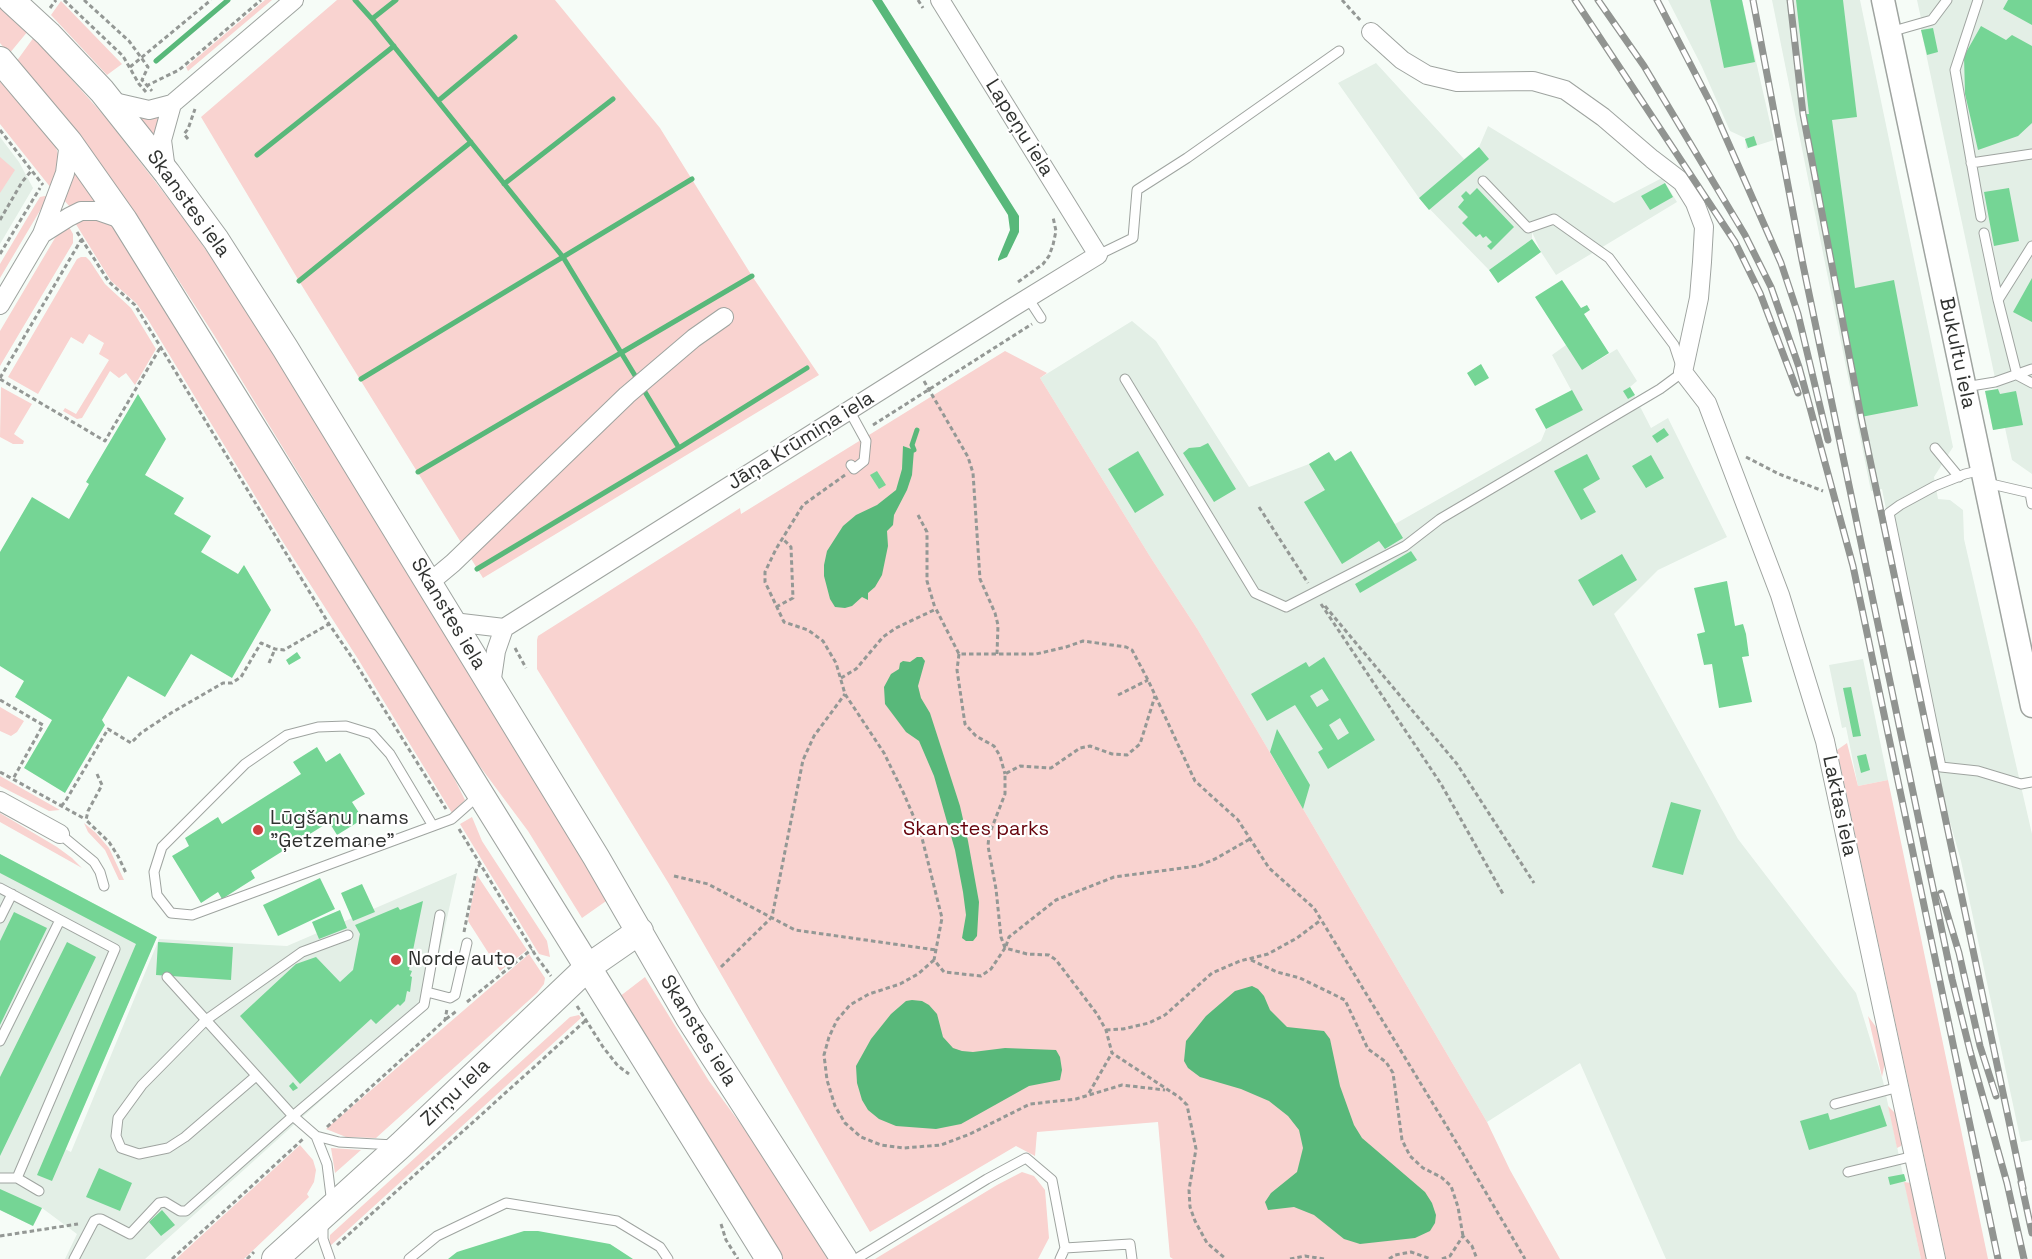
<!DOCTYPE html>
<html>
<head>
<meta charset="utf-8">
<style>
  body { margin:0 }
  canvas { display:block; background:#f6fcf7 }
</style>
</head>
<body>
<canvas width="2032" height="1259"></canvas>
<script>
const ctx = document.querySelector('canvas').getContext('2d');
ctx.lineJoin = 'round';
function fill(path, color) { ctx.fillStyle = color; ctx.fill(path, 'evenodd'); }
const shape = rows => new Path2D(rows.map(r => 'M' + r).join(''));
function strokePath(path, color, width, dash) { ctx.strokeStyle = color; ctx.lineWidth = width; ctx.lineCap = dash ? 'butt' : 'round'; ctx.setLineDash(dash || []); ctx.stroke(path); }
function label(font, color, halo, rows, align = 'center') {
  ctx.font = font + ' "Space Grotesk",sans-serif'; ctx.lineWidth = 4.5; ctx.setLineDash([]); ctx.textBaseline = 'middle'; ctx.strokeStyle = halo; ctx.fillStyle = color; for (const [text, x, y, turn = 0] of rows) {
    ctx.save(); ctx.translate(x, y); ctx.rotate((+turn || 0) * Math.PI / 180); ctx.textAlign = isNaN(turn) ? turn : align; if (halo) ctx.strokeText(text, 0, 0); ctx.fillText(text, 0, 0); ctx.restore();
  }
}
const built = shape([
  [1668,0,1742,0,1774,140,1746,149,1745,138,1730,131,1702,67],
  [1772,0,1860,0,1953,447,1934,477,1938,499,1950,500,1963,510,1964,539,2032,834,2032,1140,2021,1142,1961,861,1943,797,1882,489,1871,491],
  [1917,0,2032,0,2032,474,2012,460,2005,428,1993,430,1985,391,1997,389,1995,378,1921,30,1922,23],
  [1376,63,1464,159,1479,147,1488,126,1614,203,1662,178,1677,202,1556,275,1541,252,1532,232,1532,239,1489,270,1419,198,1338,83],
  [0,137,19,162,33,188,0,244],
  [1132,321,1156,341,1249,487,1309,464,1329,452,1335,461,1351,451,1395,524,1541,441,1546,429,1582,410,1552,355,1566,345,1582,370,1617,349,1637,381,1630,387,1651,428,1668,418,1727,537,1658,570,1614,614,1738,839,1856,993,1883,1081,1921,1259,1666,1259,1580,1063,1487,1122,1198,630,1151,558,1040,378],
  [1411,551,1416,560,1360,593,1355,584],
  [1863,659,1888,780,1858,786,1846,727,1842,728,1829,665],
  [0,854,157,937,65,1149,71,1152,159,939,287,946,457,873,428,1004,145,1259,65,1259,77,1234,42,1208,33,1226,0,1210]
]);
const green = shape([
  [265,0,272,0,188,71,186,67],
  [337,0,555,0,660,128,752,276,819,375,483,578,299,281,201,117],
  [61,1,122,64,107,75,51,15],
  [0,6,28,31,9,54,0,43],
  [34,37,107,119,181,215,223,274,278,360,609,899,582,918,528,831,467,749,214,335,161,253,118,190,16,62],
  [2,79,54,141,58,154,58,170,51,188,0,124,0,81],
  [160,116,153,136,138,117,139,117],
  [0,157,15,170,0,193],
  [72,175,77,175,95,200,93,203,70,207,63,199],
  [45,196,48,197,0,278,0,264,35,205,40,197],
  [88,218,111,223,423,716,465,800,452,813,358,659,283,542,147,318,136,303,111,281,74,221],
  [68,225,73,234,73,243,0,366,0,331,55,238],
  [81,257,86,257,90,261,105,284,131,308,156,349,135,385,126,373,119,378,110,371,82,418,77,419,63,411,65,408,76,414,109,360,99,354,104,343,89,334,83,344,71,337,38,394,8,377,77,259],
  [1005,351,1047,373,1040,378,1151,558,1198,630,1487,1122,1510,1170,1560,1259,1173,1259,1170,1257,1158,1122,1037,1132,1035,1156,1016,1146,870,1232,669,884,537,669,537,640,538,636,740,508,741,514],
  [1,387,32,404,14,434,24,441,23,444,13,444,0,437],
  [0,707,24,721,17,732,11,736,0,731],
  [1847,743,1858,786,1888,780,1988,1259,1946,1259,1837,750],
  [0,777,0,776,60,810,49,811,0,786],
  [0,813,57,847,72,858,82,868,0,822],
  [472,817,482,841,547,941,550,957,539,954,460,824],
  [84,823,96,833,109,848,124,880,119,880,105,850,88,832],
  [477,875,527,950,500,971,468,921],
  [529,954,545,978,544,984,537,993,376,1138,346,1137,326,1129],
  [645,977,709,1081,784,1183,829,1259,782,1259,619,997],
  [579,1015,581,1018,329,1247,330,1235,570,1017],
  [1868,1016,1876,1027,1886,1058,1882,1077],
  [1888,1106,1896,1114,1904,1140,1901,1146,1897,1148],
  [300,1145,313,1160,316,1170,314,1182,307,1194,309,1197,244,1259,176,1259],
  [331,1148,361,1150,335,1173],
  [1022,1172,1034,1176,1045,1190,1049,1238,1038,1259,875,1259,997,1185],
  [1904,1182,1911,1183,1928,1259,1921,1259]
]);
const water = shape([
  [872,0,882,0,1019,216,1019,232,1007,257,998,261,998,259,1010,230,1008,215],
  [903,446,914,450,912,475,907,490,894,515,893,525,887,531,888,546,882,575,875,587,868,593,868,600,862,597,852,606,845,608,835,607,830,599,824,576,824,565,827,551,843,526,856,515,877,505,896,490,902,469],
  [917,657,922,657,925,661,918,686,921,698,930,713,960,806,968,841,979,902,977,936,973,941,966,941,962,938,966,915,963,892,955,850,934,776,919,741,906,732,885,704,884,687,891,674,899,669,900,663,903,661,910,662],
  [1252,986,1258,989,1264,996,1270,1010,1287,1027,1324,1031,1330,1039,1340,1086,1354,1125,1362,1138,1425,1192,1432,1203,1436,1215,1435,1223,1430,1231,1415,1238,1360,1244,1344,1239,1314,1215,1294,1207,1268,1210,1265,1202,1271,1193,1297,1172,1303,1148,1299,1130,1288,1116,1269,1101,1241,1089,1200,1077,1188,1068,1184,1061,1186,1041,1206,1016,1235,991],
  [912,1000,922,1001,929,1005,937,1014,943,1037,953,1048,962,1051,973,1052,1005,1048,1056,1050,1060,1057,1062,1070,1060,1080,1029,1086,961,1124,936,1129,896,1126,879,1119,868,1110,862,1100,857,1083,856,1066,871,1039,891,1014,906,1001]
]);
const stream = shape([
  [355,0,372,19,563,257,679,448],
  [372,19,396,0],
  [156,61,228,0],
  [438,101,515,37],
  [257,155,394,46],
  [504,184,613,99],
  [299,281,471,142],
  [361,379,692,179],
  [914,450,912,445,917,430],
  [418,472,752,276],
  [477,569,679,448,807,368]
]);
const building = shape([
  [1710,0,1742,0,1755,62,1724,68],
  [1796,0,1843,0,1857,117,1832,120,1855,288,1894,280,1918,406,1861,417,1803,114,1809,114],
  [2008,0,2032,0,2032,25,2003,9],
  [1981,26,2006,40,2012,35,2032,46,2032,123,2018,136,1978,150,1965,94,1964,56],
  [1933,28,1938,52,1927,55,1921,30],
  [1754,136,1757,145,1748,148,1745,139],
  [1479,147,1489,159,1429,210,1419,198],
  [1665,183,1673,197,1650,210,1641,196],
  [1477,188,1514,227,1491,250,1487,246,1492,242,1486,236,1483,238,1480,234,1476,237,1462,223,1468,217,1458,207,1464,200,1461,196,1466,191,1470,195],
  [2009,188,2019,241,1994,246,1984,192],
  [1532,239,1541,252,1498,283,1489,270],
  [2032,278,2032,322,2013,312],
  [1562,280,1581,308,1587,305,1590,310,1584,314,1609,353,1582,370,1535,297],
  [1481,364,1489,378,1475,386,1467,373],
  [1630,387,1635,395,1628,399,1623,391],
  [1998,389,2000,394,2016,391,2023,425,1993,430,1985,391],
  [1572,390,1583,410,1546,429,1535,409],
  [138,394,166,439,145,475,184,498,174,514,211,536,201,552,238,574,244,565,271,610,232,678,191,654,165,697,128,676,102,720,105,725,65,793,24,768,52,720,15,697,24,681,0,666,0,552,32,497,69,519,89,484,86,482],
  [1664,428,1669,435,1657,443,1652,436],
  [1208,443,1236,489,1214,502,1183,453,1189,448,1200,447],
  [1138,451,1164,495,1135,513,1108,469],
  [1351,451,1403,538,1385,549,1379,541,1342,564,1304,502,1325,490,1309,464,1329,452,1335,461],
  [1587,454,1600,479,1583,489,1596,512,1581,520,1554,471],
  [1651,455,1664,478,1646,488,1632,466],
  [877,471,886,485,879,489,870,475],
  [1411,551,1417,560,1360,593,1355,584],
  [1622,554,1637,580,1593,606,1578,580],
  [1727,581,1735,626,1743,624,1746,634,1749,656,1742,657,1752,702,1719,708,1712,664,1704,665,1697,634,1705,632,1694,588],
  [297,652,301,658,289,665,286,660],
  [1324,657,1375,740,1328,769,1318,752,1323,749,1295,705,1267,721,1251,694,1306,662,1309,667],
  [1322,689,1329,700,1317,707,1310,696],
  [1340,718,1349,733,1338,740,1329,725],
  [1851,687,1861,736,1853,737,1843,688],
  [1277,729,1310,785,1303,809,1270,752],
  [317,747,326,762,340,753,365,794,352,802,363,819,337,835,329,822,251,871,255,878,222,899,218,892,201,903,172,856,189,846,185,838,218,817,222,824,301,774,293,762],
  [1866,754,1870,770,1861,773,1857,756],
  [1671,802,1701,810,1683,875,1652,867],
  [0,854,157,937,52,1181,37,1175,136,944,0,873],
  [320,878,335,909,278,936,263,905],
  [362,884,375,912,353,921,341,893],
  [423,901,409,970,412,971,410,976,412,977,410,992,407,991,405,1001,400,1006,398,1004,376,1024,371,1019,300,1084,240,1016,296,964,316,957,340,982,353,970,360,934,355,925,398,907,400,910],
  [340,910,347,928,319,939,312,922],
  [14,912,47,928,0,1025,0,941],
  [67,942,96,957,0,1156,0,1077],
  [158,942,233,947,231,980,156,975],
  [293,1082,298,1088,293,1091,289,1086],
  [1880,1105,1887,1126,1809,1150,1800,1121,1828,1113,1830,1120],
  [99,1168,132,1183,120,1211,86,1197],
  [1904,1174,1906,1181,1890,1185,1888,1177],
  [0,1189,42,1208,33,1226,0,1210],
  [162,1210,175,1225,161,1236,149,1222],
  [524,1231,538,1231,610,1244,633,1259,448,1259,457,1252]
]);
const path = shape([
  [64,0,123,56,139,84,146,92],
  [84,0,129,41,148,67,142,80,152,91],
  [918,0,923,8],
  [1342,0,1361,21],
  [50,8,56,0],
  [130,67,211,0],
  [146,86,179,70,261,0],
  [0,130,43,185],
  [188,139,184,134,188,129,195,109],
  [0,220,22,182,32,170],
  [77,232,109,282,135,305,329,624,353,659,446,809],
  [0,254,40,188],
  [1018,282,1043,264,1049,256,1053,245,1056,231,1053,217],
  [0,378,81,240],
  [0,379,105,441,160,348],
  [924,381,968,457,973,473,980,579,995,613,998,625,997,654],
  [873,425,1032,324],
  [1746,457,1779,474,1823,491],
  [845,475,803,505,776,549,765,572,765,582,784,622,808,630,823,641,836,663,845,694,884,753,904,794,921,834,942,918,934,960,944,972,981,976,991,969,1005,948,1027,954,1049,955,1056,960,1097,1014,1106,1030,1112,1053,1179,1097,1187,1105,1196,1149,1189,1190,1190,1207,1195,1221,1207,1243,1226,1259],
  [1259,507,1308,583],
  [918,515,927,532,927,581,935,608],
  [1321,604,1441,784,1503,894],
  [1325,606,1457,764,1534,883],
  [776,607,793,598,791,547,782,538],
  [515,648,526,668],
  [959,654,957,670,965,724,976,736,994,746,1000,756,1005,774],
  [269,663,275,649],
  [841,678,856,669,883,637,896,628,936,609,959,654,1036,654,1066,647,1083,641,1126,647,1132,650,1148,680,1195,781,1238,820,1269,868,1314,908,1449,1130,1525,1259],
  [1118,695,1148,680],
  [0,700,43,725,13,779],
  [0,772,85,819],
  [97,774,102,785,88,811,86,820,109,842,118,856,126,873],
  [61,806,65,802,108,729,131,743,141,733,171,713,223,683,232,683,241,677,261,643,275,649,284,650,329,624],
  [459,829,536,956,551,976],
  [674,876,708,884,795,930,936,950],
  [464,932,477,867,480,865],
  [1006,946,1009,937,1056,900,1114,877,1198,866,1215,859,1250,839],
  [1005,948,1001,937,996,889,988,846,989,835,1005,794,1005,774,1020,766,1051,768,1080,748,1090,746,1112,754,1127,755,1140,744,1155,696],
  [934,960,918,974,900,984,869,994,850,1005,837,1020,829,1037,824,1055,827,1080,835,1106,845,1123,861,1137,881,1145,904,1148,941,1145,970,1134,1030,1104,1076,1099,1122,1085,1165,1090],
  [1251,960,1277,972,1300,978,1345,1000,1368,1049,1386,1062,1393,1073,1402,1140,1410,1156,1423,1168,1441,1177,1451,1186,1458,1207,1463,1236],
  [721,967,772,917,803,760,814,736,845,694],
  [467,1002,532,949],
  [577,1006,603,1047,618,1066,629,1074],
  [446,1019,458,1010],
  [1106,1030,1123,1029,1149,1023,1165,1015,1212,973,1240,961,1268,954,1297,938,1321,920],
  [1089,1093,1112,1053],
  [327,1127,445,1020,447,1009],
  [721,1224,726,1240,738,1259],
  [0,1236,78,1224],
  [337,1245,585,1021],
  [172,1259,303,1139],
  [247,1259,254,1252],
  [1290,1259,1305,1256,1324,1259],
  [1389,1259,1395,1255,1411,1252,1431,1259],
  [1442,1259,1450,1256,1463,1236,1472,1246,1477,1259]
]);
const service = shape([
  [1978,0,1955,70,1981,217],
  [1890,32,1932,20,1947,0],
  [1971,163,2032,154],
  [1984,233,1998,300],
  [2032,246,1998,300,2017,375,2032,383],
  [1098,255,1133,238,1137,190,1187,158,1339,51],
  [1028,298,1041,318],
  [1125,379,1255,593,1286,607,1405,546,1440,519,1660,389,1683,372,1674,345,1609,258,1554,219,1528,228,1483,181],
  [1965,387,1995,382,2032,369],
  [849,410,866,441,864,461,854,469,851,465],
  [1935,448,1959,477],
  [1982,470,1965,474,1935,486,1900,505,1889,513,1941,767,1978,771,2021,784,2032,782],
  [1987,483,2030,493,2032,504],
  [433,826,390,754,372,734,346,726,318,727,287,735,245,764,162,847,154,872,157,895,171,913,192,915,433,826,452,819,479,795],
  [60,834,94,862,100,872,104,886],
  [0,888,115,949,17,1178,0,1178],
  [0,918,12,894],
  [167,977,293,1116,316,1136,339,1142,394,1145],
  [427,992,450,998,455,995,467,943],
  [0,1041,60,920],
  [256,1076,185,1137,168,1148,139,1154,121,1148,116,1136,118,1118,142,1085,206,1020,302,952,348,935],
  [1835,1104,1899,1087],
  [316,1136,327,1164,332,1204],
  [1848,1172,1914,1156],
  [17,1178,39,1191],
  [323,1221,323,1239,330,1259],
  [1065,1248,1130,1244,1132,1259],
  [74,1259,94,1221,98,1219,101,1219,130,1234,159,1203,165,1202,180,1211,186,1211,293,1116,424,1005,440,915],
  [409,1259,437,1236,506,1203,617,1221,660,1247,668,1259],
  [856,1259,987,1179,1026,1158,1052,1180,1065,1248,1060,1259]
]);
const minor = shape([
  [1371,32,1402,60,1427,75,1457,82,1533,81,1565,90,1603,117,1652,159,1682,182,1695,203,1704,227,1702,262,1699,298,1683,372,1707,403,1780,595,1825,741,1936,1259],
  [110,101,149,110,172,104,294,0],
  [166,170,162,140,172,104],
  [42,234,69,217,81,211,98,211,124,220],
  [0,305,42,234,65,173,69,142],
  [429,583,453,563,627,395,694,338,724,317],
  [453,622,504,628,1010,309,1098,255,940,0],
  [491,685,496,651,504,628],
  [0,801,60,834]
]);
const tertiary = shape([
  [1883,0,2032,706]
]);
const secondary = shape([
  [11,0,48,34,102,91,167,173,216,240,285,348,596,857,689,1018,844,1259],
  [0,60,69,142,124,220,769,1259],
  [275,1259,401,1145,588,967,640,931]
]);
const rail = shape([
  [1575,0,1735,242,1760,293,1798,393],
  [1598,0,1644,66,1745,235,1771,287,1799,367,1853,566,1998,1259],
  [1657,0,1712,106,1781,263,1798,314,1828,440],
  [1753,0,1802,260,1952,979,1970,1051,2007,1183,2024,1259],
  [1790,0,1803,114,1861,417,2023,1188],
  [1941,893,1959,953,1980,1046,1996,1096],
  [2021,1182,2032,1233]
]);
const markers = [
  [258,830,6,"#ce3f3f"],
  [396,960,6,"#ce3f3f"]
];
const streetNames = [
  ["Lapeņu iela",1019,128,58],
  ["Skanstes iela",188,204,54],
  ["Bukultu iela",1957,353,78],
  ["Jāņa Krūmiņa iela",801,441,-32],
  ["Skanstes iela",448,614,59],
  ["Laktas iela",1839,806,78],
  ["Skanstes iela",698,1031,58],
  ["Zirņu iela",456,1093,-44]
];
const poiNames = [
  ["Lūgšanu nams",270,819],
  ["\"Ģetzemane\"",270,842],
  ["Norde auto",408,960]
];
const parkNames = [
  ["Skanstes parks",976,830]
];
fill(built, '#e3efe6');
fill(green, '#f9d3d0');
fill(water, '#58b87a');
strokePath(stream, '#58b87a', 5);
fill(building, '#75d595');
strokePath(service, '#9fa4a0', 11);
strokePath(minor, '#9fa4a0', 20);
strokePath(tertiary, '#9fa4a0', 25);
strokePath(secondary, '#9fa4a0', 28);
strokePath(path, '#949895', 3, [4.5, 3]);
strokePath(service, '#fff', 9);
strokePath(minor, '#fff', 18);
strokePath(tertiary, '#fff', 22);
strokePath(secondary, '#fff', 26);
strokePath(rail, '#919491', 7);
strokePath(rail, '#fff', 4.5, [14]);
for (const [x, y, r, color] of markers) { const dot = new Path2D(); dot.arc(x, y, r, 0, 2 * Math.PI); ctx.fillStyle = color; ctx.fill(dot); strokePath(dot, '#fff', 2); }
label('20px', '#303230', '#fff', streetNames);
label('20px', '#303230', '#fff', poiNames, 'left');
label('20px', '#66030c', '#fff', parkNames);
</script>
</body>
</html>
